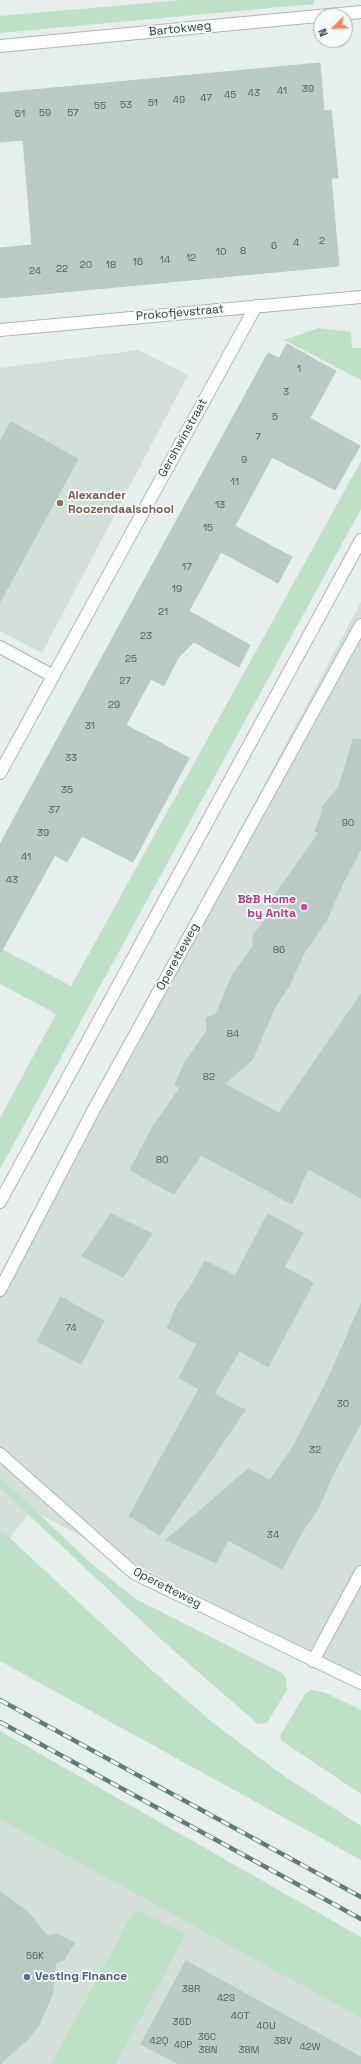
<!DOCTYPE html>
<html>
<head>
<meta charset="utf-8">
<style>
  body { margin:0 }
  #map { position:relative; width:361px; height:2064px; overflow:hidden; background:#e6efeb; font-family:"Space Grotesk",sans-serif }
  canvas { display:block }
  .north { position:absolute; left:313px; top:8px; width:40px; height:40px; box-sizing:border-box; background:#f7fbf9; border:1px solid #a3b1ad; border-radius:50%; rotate:246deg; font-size:11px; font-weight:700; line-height:16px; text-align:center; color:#24423a }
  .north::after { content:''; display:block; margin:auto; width:14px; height:18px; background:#f4845f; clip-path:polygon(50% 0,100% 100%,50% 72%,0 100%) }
</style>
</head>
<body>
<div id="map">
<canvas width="361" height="2064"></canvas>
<div class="north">N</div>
</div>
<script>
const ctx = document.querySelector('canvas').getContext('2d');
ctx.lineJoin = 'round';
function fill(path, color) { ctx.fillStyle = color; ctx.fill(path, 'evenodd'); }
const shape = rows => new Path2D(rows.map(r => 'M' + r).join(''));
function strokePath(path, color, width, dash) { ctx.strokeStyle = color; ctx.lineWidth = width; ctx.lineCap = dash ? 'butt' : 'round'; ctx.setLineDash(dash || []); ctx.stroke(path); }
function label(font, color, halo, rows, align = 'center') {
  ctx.font = font + ' "Space Grotesk",sans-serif'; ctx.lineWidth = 3.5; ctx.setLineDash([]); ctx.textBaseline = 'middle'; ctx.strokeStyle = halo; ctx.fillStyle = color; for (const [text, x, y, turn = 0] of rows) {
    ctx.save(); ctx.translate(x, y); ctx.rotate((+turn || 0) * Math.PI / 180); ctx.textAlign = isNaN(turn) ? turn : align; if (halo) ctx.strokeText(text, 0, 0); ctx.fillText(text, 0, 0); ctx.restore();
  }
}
const built = shape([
  [138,350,188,375,42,653,0,631,0,368],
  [361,602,361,1680,31,1510,0,1552,0,1283],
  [0,1781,361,1978,361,2064,0,2064]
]);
const green = shape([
  [182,0,314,0,314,4,0,33,0,16],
  [318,328,351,332,352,348,361,348,361,380,284,340],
  [361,461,361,509,0,1169,0,1118,56,1014,0,984,0,948,71,986],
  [0,1477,93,1565,136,1599,282,1673,286,1678,287,1690,267,1723,258,1724,165,1643,0,1488],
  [0,1529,156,1674,213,1723,277,1771,361,1826,361,1860,0,1661],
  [312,1690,326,1693,361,1710,361,1794,282,1741,280,1736,305,1694],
  [0,1731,361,1937,361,2018,0,1819],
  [135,1909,186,1934,116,2064,51,2064]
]);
const building = shape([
  [320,63,324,111,331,110,334,138,338,178,331,178,339,266,0,298,0,248,32,245,23,140,0,142,0,93,320,63],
  [287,344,336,371,310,418,360,446,335,490,272,457,235,526,292,557,278,583,221,552,189,611,250,645,239,667,194,642,178,658,164,686,151,679,126,725,189,758,133,862,82,836,67,862,55,855,0,954,0,844,268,353,279,358,287,344],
  [11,422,78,459,0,602,0,442,11,422],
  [353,739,361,740,361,849,342,885,326,921,303,955,289,986,275,1007,252,1060,224,1084,279,1113,361,994,361,1198,308,1169,292,1204,201,1155,174,1194,130,1170,152,1128,180,1088,175,1085,185,1062,207,1031,206,1018,216,1014,232,976,253,946,253,935,269,915,274,896,319,833,315,831,323,811,322,807,338,788,339,788,353,739],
  [111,1214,152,1234,123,1277,82,1256,111,1214],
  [268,1214,303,1233,284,1267,313,1283,268,1367,239,1351,214,1394,245,1410,160,1535,129,1516,199,1389,179,1378,197,1344,167,1328,178,1304,191,1286,205,1261,235,1276,268,1214],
  [61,1297,104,1321,81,1364,37,1341,61,1297],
  [361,1304,361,1423,333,1474,319,1507,301,1534,282,1569,228,1540,216,1563,166,1540,248,1469,270,1480,293,1447,328,1379,361,1304],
  [0,1892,28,1912,47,1936,57,1934,74,1943,64,1960,56,1963,52,1994,39,2025,28,2039,0,2064,0,1892],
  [186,1961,361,2057,361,2064,179,2064,141,2044,186,1961]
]);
const lane = shape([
  [0,1202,361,540]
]);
const street = shape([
  [0,46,361,12],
  [0,330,361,297],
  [0,647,53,676],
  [0,773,256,306],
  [0,1290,92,1113,361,625],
  [0,1454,134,1573,361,1683],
  [313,1661,361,1572]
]);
const rail = shape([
  [0,1700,361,1897],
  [0,1722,361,1919]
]);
const markers = [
  [60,503,4,"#8d6e63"],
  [304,907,4,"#d1479c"],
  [27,1977,4,"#5c6f8a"]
];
const numberNames = [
  ["39",308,89],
  ["41",282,91],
  ["43",254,93],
  ["45",230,95],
  ["47",206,98],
  ["49",179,100],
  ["51",153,103],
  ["53",126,105],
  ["55",100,106],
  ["59",45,113],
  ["57",73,113],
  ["61",20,114],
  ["2",322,241],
  ["4",296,243],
  ["6",274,246],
  ["8",243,251],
  ["10",221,252],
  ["12",191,258],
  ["14",165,260],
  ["16",138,262],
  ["20",86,265],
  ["18",111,265],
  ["22",62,269],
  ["24",35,271],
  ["1",299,369],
  ["3",286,392],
  ["5",275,417],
  ["7",258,437],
  ["9",244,460],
  ["11",235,482],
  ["13",220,505],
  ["15",208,528],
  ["17",187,567],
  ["19",177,589],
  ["21",163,612],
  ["23",146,636],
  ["25",131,659],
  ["27",125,681],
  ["29",114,705],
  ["31",90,726],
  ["33",71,758],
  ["35",67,790],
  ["37",54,810],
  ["90",348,823],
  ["39",43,833],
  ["41",26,857],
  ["43",12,880],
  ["86",279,950],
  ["84",233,1034],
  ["82",209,1077],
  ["80",162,1160],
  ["74",71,1328],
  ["30",343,1404],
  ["32",315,1450],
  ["34",273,1535],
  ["56K",35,1956],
  ["38R",191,1989],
  ["42S",226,1998],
  ["40T",240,2016],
  ["36D",182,2022],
  ["40U",266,2026],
  ["36C",207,2037],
  ["42Q",159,2041],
  ["38V",283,2041],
  ["40P",183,2045],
  ["42W",310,2047],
  ["38N",208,2050],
  ["38M",249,2050]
];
const streetNames = [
  ["Bartokweg",180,29,-6],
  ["Prokofjevstraat",180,313,-5],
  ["Gershwinstraat",183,438,-61],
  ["Operetteweg",178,957,-61],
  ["Operetteweg",167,1588,27]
];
const educationNames = [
  ["Alexander",68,496],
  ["Roozendaalschool",68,510]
];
const hotelNames = [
  ["B&B Home",296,900],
  ["by Anita",296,914]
];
const serviceNames = [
  ["Vesting Finance",35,1977]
];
fill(built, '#d4dfda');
fill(green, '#bfe0c8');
fill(building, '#bbcac4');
strokePath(building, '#b8c9c2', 1);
strokePath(lane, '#a8b8b2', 14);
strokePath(street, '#a8b8b2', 14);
strokePath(lane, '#fff', 12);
strokePath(street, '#fff', 12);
strokePath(rail, '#5f7d75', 4.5);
strokePath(rail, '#f7fbf9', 3, [9]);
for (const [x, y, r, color] of markers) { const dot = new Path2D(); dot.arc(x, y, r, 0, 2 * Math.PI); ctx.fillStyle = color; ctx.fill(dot); strokePath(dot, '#f7fbf9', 1.5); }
label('10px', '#4a645c', null, numberNames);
label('12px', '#24423a', '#f7fbf9', streetNames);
label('bold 12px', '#785e54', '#f7fbf9', educationNames, 'left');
label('bold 12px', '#b23c85', '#f7fbf9', hotelNames, 'right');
label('bold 12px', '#4e5e75', '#f7fbf9', serviceNames, 'left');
</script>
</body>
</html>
